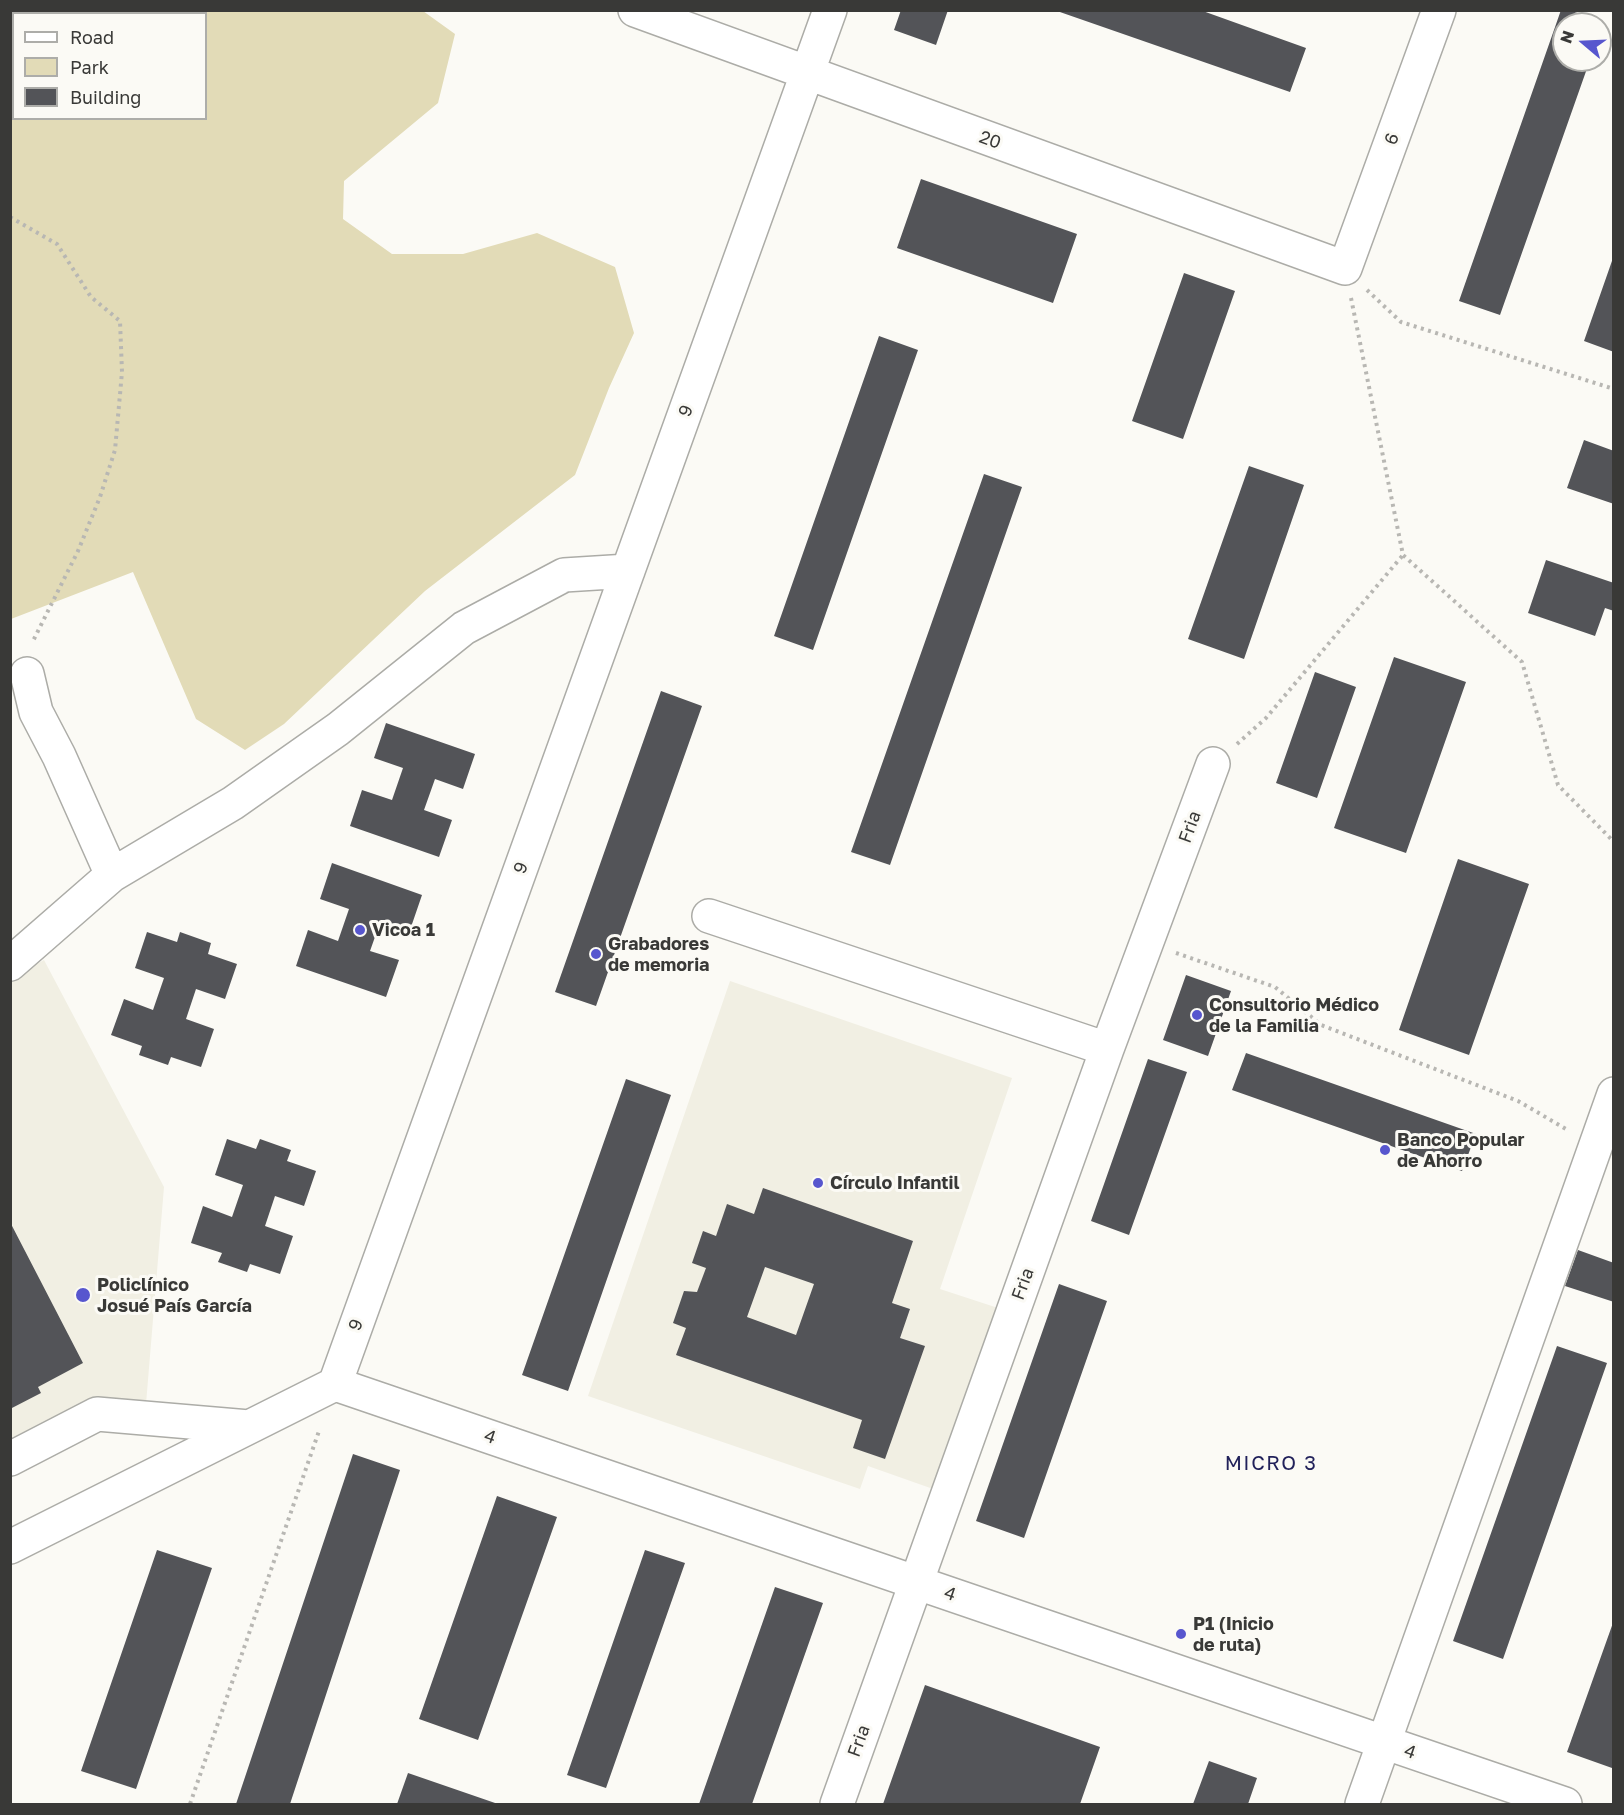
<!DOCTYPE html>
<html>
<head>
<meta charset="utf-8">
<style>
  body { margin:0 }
  #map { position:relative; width:1624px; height:1815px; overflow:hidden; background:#fbfaf5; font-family:"Golos Text",sans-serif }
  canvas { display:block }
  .frame { position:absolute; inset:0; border:12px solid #393937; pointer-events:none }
  .legend { position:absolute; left:12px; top:12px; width:195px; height:108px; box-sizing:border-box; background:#fbfaf5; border:2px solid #adada9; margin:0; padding:8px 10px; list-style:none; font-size:18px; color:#393937 }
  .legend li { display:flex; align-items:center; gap:12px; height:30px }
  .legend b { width:30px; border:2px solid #adada9 }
  .north { position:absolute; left:1552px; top:12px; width:60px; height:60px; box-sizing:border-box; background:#fbfaf5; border:2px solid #adada9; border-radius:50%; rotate:289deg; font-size:16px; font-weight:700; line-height:24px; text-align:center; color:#393937 }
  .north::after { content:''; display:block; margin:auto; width:21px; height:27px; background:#5756ce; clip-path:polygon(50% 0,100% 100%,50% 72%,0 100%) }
</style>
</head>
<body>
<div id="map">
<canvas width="1624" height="1815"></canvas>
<div class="frame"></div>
<ul class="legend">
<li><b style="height:8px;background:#fff"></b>Road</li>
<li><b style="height:16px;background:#e2dbb7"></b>Park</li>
<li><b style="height:16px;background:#535458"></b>Building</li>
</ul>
<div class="north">N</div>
</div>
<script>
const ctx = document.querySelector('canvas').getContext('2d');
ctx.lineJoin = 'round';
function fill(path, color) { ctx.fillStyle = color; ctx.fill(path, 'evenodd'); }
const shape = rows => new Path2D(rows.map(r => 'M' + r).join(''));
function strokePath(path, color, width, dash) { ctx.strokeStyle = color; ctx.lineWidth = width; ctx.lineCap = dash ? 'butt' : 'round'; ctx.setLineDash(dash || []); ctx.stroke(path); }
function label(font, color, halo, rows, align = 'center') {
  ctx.font = font + ' "Golos Text",sans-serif'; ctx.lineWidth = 6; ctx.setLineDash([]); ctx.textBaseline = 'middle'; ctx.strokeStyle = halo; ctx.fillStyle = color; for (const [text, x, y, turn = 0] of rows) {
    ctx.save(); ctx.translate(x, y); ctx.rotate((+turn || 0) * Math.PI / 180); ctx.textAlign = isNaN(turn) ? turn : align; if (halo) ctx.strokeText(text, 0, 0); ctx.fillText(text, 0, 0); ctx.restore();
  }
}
const built = shape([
  [44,960,164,1187,146,1404,11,1476,11,978],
  [730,981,1012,1078,940,1289,998,1308,936,1490,868,1466,860,1489,588,1396]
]);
const green = shape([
  [11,10,423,11,455,34,438,103,344,181,343,219,392,254,463,254,537,233,615,267,634,333,609,388,575,475,425,591,284,724,245,750,196,719,133,572,11,619],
  [14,14,206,14,206,118,14,118]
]);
const building = shape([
  [901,10,948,10,936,45,894,30],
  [1200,10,1306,48,1290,92,1057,11],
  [1561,10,1569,10,1603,22,1600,29,1600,24,1564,24,1564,60,1590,60,1500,315,1459,301],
  [921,179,1077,234,1053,303,897,248],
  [1613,258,1614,258,1614,352,1584,341],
  [1184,273,1235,291,1183,439,1132,421],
  [879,336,918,350,813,650,774,636],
  [1584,440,1614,451,1614,504,1567,488],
  [1249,466,1304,485,1244,659,1188,639],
  [984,474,1022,487,890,865,851,852],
  [1546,560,1614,583,1614,611,1605,608,1595,636,1528,613],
  [1394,657,1466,682,1406,853,1334,828],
  [1315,672,1356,687,1317,798,1276,783],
  [661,691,702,706,596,1006,555,992],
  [386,723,475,754,463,789,435,779,424,810,452,820,439,857,350,826,362,790,392,800,403,768,374,758],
  [1458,859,1529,884,1469,1055,1399,1030],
  [332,863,422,895,410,930,381,920,370,951,399,960,386,997,296,966,308,930,338,941,349,909,320,899],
  [147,932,177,942,180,932,211,943,208,954,237,964,225,999,196,989,186,1019,214,1029,201,1067,171,1057,168,1065,139,1055,142,1046,111,1035,124,999,153,1010,164,978,135,968],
  [1186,975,1231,991,1208,1056,1163,1040],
  [1246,1053,1476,1134,1462,1171,1232,1090],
  [1148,1059,1187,1072,1129,1235,1091,1221],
  [626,1079,671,1095,568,1391,522,1375],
  [227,1139,256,1149,260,1139,291,1150,287,1161,316,1171,304,1206,275,1196,265,1226,293,1236,280,1274,250,1264,247,1272,218,1262,222,1253,191,1243,203,1206,232,1217,243,1185,215,1175],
  [763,1188,913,1241,892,1303,910,1309,900,1338,925,1346,885,1459,853,1448,862,1420,676,1355,686,1328,673,1323,684,1291,697,1292,706,1268,692,1263,703,1231,716,1236,727,1204,754,1214],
  [765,1267,814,1284,796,1335,747,1317],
  [10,1222,83,1363,38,1387,41,1393,10,1409],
  [1578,1250,1614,1263,1614,1302,1565,1286],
  [1059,1284,1107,1301,1024,1538,976,1521],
  [1557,1346,1607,1363,1503,1659,1453,1641],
  [353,1454,400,1470,290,1804,236,1804],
  [497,1496,557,1517,478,1740,419,1719],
  [157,1550,212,1568,136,1789,81,1771],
  [645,1550,685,1563,606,1788,567,1775],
  [775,1587,823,1603,752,1804,699,1804],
  [1614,1620,1614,1764,1612,1768,1567,1752],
  [925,1685,1100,1747,1080,1804,883,1804],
  [1209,1761,1257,1778,1248,1804,1193,1804],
  [408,1773,498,1804,397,1804]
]);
const path = shape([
  [10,217,57,244,91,297,120,321,122,372,115,450,100,497,78,551,33,641],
  [1367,290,1401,322,1614,389],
  [1351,298,1403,555,1522,662,1558,785,1614,842],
  [1237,744,1266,718,1403,555],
  [1176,953,1275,987,1321,1025,1518,1101,1566,1129],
  [190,1804,319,1431]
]);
const minor = shape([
  [635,10,1345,268,1439,10],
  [27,674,36,712,59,756,112,875],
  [709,916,1107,1049],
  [10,964,112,875,233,803,338,729,464,628,564,575,628,571],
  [335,1384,1565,1804],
  [10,1459,97,1414,249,1427],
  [10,1547,335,1384,830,10],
  [837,1804,1107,1049,1213,764],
  [1362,1804,1614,1094]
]);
const markers = [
  [360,930,6,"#5756ce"],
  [596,954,6,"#5756ce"],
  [1197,1015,6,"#5756ce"],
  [1385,1150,6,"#5756ce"],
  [818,1183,6,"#5756ce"],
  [83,1295,8,"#5756ce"],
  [1181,1634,6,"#5756ce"]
];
const streetNames = [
  ["6",1392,139,-70],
  ["20",990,140,20],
  ["9",686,411,-70],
  ["Fria",1190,827,-70],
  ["9",521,868,-70],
  ["Fria",1023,1284,-70],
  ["9",356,1325,-70],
  ["4",490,1437,19],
  ["4",950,1594,19],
  ["Fria",859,1741,-70],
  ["4",1410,1752,19]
];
const poiNames = [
  ["Vicoa 1",372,930],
  ["Grabadores",608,944],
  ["de memoria",608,965],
  ["Consultorio Médico",1209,1005],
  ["de la Familia",1209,1026],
  ["Banco Popular",1397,1140],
  ["de Ahorro",1397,1161],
  ["Círculo Infantil",830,1183],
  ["Policlínico",97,1285],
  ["Josué País García",97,1306],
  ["P1 (Inicio",1193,1624],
  ["de ruta)",1193,1645]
];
const neighbourhoodNames = [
  ["MICRO 3",1271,1464]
];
fill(built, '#f1efe3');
fill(green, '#e2dbb7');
fill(building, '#535458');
strokePath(minor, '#acaca7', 36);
strokePath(path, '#b8b7b3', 4, [3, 4.5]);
strokePath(minor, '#fff', 33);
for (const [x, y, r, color] of markers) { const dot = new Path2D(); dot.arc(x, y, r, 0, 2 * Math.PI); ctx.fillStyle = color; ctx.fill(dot); strokePath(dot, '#fbfaf5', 2); }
label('18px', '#393937', '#fbfaf5', streetNames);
label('bold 18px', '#393937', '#fbfaf5', poiNames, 'left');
ctx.letterSpacing = '1.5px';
label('20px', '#21215a', '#fbfaf5', neighbourhoodNames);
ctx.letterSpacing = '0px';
</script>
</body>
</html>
